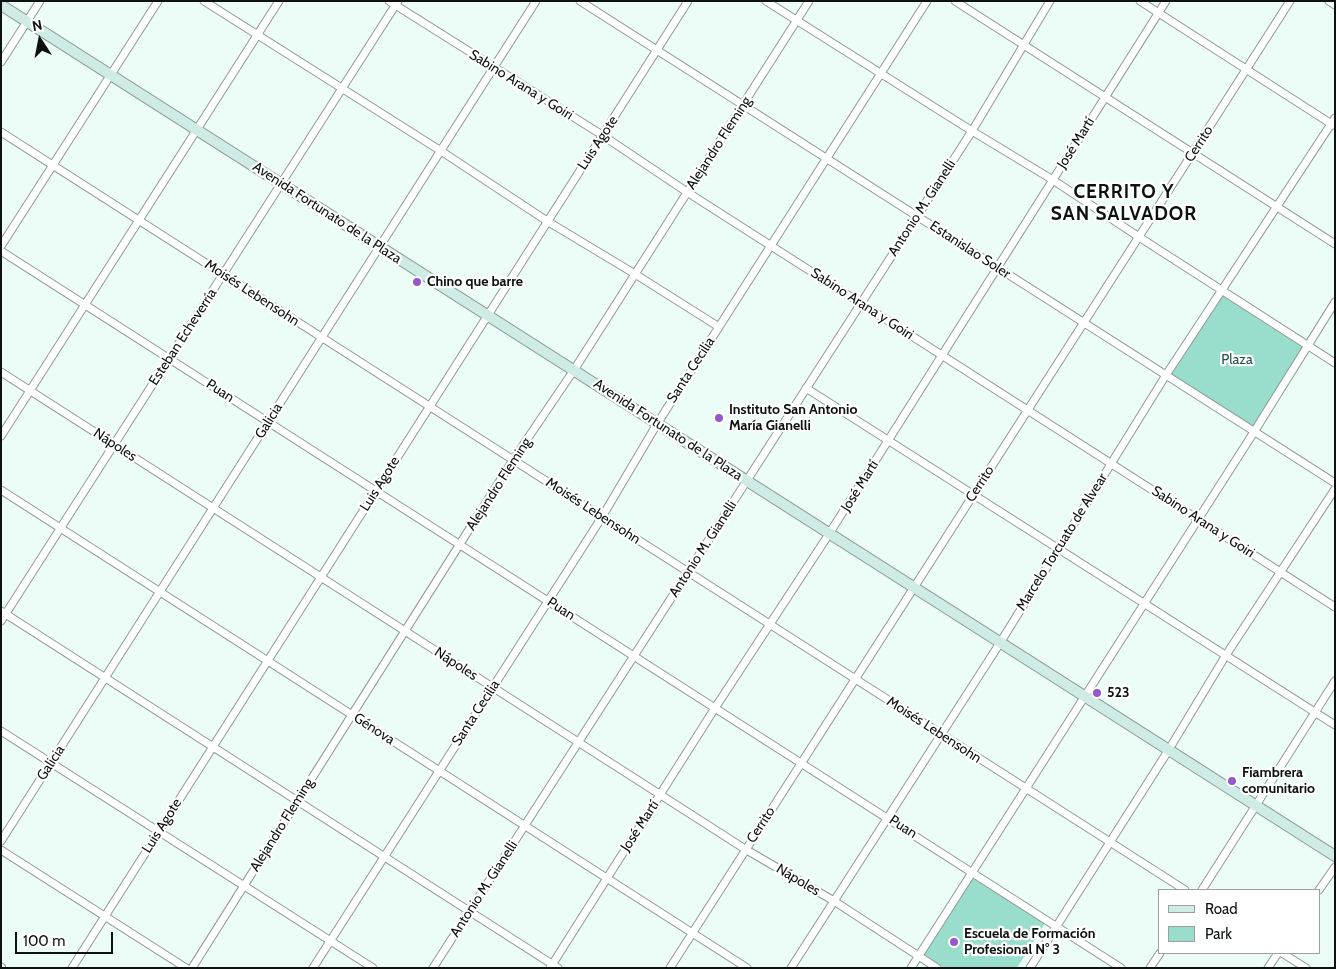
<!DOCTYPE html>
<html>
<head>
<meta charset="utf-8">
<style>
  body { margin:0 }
  #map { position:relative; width:1336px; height:969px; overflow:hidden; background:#ecfcf7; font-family:Cabin,sans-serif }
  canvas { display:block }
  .frame { position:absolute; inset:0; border:2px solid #0d1211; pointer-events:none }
  .legend { position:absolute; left:1158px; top:889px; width:162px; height:65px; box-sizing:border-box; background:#fff; border:1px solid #9ea0a0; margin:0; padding:6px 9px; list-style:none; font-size:15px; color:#0d1211 }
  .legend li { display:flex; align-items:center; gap:10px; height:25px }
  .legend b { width:25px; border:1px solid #9ea0a0 }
  .north { position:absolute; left:15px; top:15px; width:50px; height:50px; -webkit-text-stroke:4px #fff; paint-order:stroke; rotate:349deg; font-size:14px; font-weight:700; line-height:20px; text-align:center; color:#0d1211 }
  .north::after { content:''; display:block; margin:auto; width:18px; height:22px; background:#0d1211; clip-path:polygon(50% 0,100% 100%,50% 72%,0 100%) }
  .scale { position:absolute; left:15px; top:932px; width:98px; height:22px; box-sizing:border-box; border:2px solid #0d1211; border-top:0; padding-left:6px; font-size:15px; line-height:18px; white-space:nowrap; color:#0d1211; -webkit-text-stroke:4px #fff; paint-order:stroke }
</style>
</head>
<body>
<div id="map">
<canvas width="1336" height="969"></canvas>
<div class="frame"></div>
<ul class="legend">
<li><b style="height:6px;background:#ceece5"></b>Road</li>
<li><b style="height:14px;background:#99decc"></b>Park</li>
</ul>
<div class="north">N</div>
<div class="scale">100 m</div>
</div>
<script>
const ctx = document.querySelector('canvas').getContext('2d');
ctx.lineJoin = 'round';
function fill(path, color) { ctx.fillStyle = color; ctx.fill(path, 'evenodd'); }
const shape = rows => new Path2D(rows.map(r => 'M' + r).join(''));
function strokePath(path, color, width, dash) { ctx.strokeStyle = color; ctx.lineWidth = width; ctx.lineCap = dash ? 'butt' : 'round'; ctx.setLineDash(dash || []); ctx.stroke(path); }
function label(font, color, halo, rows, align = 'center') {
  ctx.font = font + ' Cabin,sans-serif'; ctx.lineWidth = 4.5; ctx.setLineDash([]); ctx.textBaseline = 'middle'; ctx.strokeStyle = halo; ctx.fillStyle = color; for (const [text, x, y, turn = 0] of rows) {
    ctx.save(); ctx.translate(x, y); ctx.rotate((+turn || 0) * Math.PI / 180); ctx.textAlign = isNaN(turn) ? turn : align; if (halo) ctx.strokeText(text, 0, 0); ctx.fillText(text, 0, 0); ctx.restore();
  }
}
const green = shape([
  [1223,291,1307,345,1254,432,1166,375],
  [969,876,1045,923,1017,968,944,968,920,953]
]);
const minor = shape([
  [204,1,441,151,547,221,635,274,719,327],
  [389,1,602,135,687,192,1335,607],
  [580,1,1335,483],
  [766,1,972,131,1053,180,1139,237,1335,363],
  [955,1,1335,244],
  [1140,1,1333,125],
  [1329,1,1335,5],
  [1,62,40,1],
  [1,132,1185,890],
  [1,246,158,1],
  [1,251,1121,968],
  [1,372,745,849,834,901,937,968],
  [806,388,1335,725],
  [1,436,279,1],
  [1,490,747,968],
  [1,611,558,968],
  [1,621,398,1],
  [1,731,373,968],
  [1,841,536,1],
  [1,850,186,968],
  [1202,890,1335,681],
  [1319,890,1335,867],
  [1282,953,1306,968],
  [1,967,2,968],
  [72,968,688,1],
  [192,968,513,460,574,370,809,1],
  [313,968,602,517,657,424,927,1],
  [433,968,972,131,1050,1],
  [550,968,715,708,829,534,1166,1],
  [670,968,1290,1],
  [791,968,1000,643,1166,375,1335,118],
  [911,968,1254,432,1335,302],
  [1030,968,1168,751,1226,655,1335,489],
  [1150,968,1160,953],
  [1268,968,1278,953]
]);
const secondary = shape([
  [1,5,1335,856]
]);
const markers = [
  [417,282,5,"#9559cf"],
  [719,418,5,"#9559cf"],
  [1097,693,5,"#9559cf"],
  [1232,781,5,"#9559cf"],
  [954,942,5,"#9559cf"]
];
const streetNames = [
  ["Sabino Arana y Goiri",521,85,32],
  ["Luis Agote",598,143,-57],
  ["Alejandro Fleming",719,143,-57],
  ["José Martí",1076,143,-58],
  ["Cerrito",1199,144,-57],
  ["Antonio M. Gianelli",922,208,-57],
  ["Avenida Fortunato de la Plaza",327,213,33],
  ["Estanislao Soler",970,250,33],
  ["Moisés Lebensohn",252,293,33],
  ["Sabino Arana y Goiri",862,304,33],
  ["Esteban Echeverría",183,337,-57],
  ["Santa Cecilia",691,370,-57],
  ["Puan",220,391,33],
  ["Galicia",269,421,-58],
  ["Avenida Fortunato de la Plaza",668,430,33],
  ["Nápoles",115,445,33],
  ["Luis Agote",380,484,-58],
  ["Alejandro Fleming",499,484,-57],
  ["Cerrito",980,484,-57],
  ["José Martí",860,486,-58],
  ["Moisés Lebensohn",593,511,33],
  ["Sabino Arana y Goiri",1203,522,33],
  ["Marcelo Torcuato de Alvear",1062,542,-58],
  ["Antonio M. Gianelli",703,549,-57],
  ["Puan",561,609,33],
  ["Nápoles",456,664,33],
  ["Santa Cecilia",476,713,-57],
  ["Génova",374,729,33],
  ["Moisés Lebensohn",934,730,33],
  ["Galicia",51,763,-57],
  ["Alejandro Fleming",282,825,-58],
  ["Cerrito",761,825,-57],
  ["Luis Agote",162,826,-58],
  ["José Martí",640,826,-57],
  ["Puan",903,827,33],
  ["Nápoles",798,880,31],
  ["Antonio M. Gianelli",484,889,-57]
];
const poiNames = [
  ["Chino que barre",427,282],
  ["Instituto San Antonio",729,410],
  ["María Gianelli",729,426],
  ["523",1107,693],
  ["Fiambrera",1242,773],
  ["comunitario",1242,789],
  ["Escuela de Formación",964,934],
  ["Profesional N° 3",964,950]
];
const parkNames = [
  ["Plaza",1237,360]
];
const districtNames = [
  ["CERRITO Y",1124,192],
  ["SAN SALVADOR",1124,214]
];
fill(green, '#99decc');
strokePath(minor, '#8d9b97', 9);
strokePath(secondary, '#8d9b97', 12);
strokePath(minor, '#fff', 7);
strokePath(secondary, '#ceece5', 10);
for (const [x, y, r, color] of markers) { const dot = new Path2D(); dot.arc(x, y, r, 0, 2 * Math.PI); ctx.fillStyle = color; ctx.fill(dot); strokePath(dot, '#fff', 2); }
label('14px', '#0d1211', '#fff', streetNames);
label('bold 14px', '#0d1211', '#fff', poiNames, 'left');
label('14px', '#21554a', '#fff', parkNames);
ctx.letterSpacing = '1px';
label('bold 19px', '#0d1211', '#fff', districtNames);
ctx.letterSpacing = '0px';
</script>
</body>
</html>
